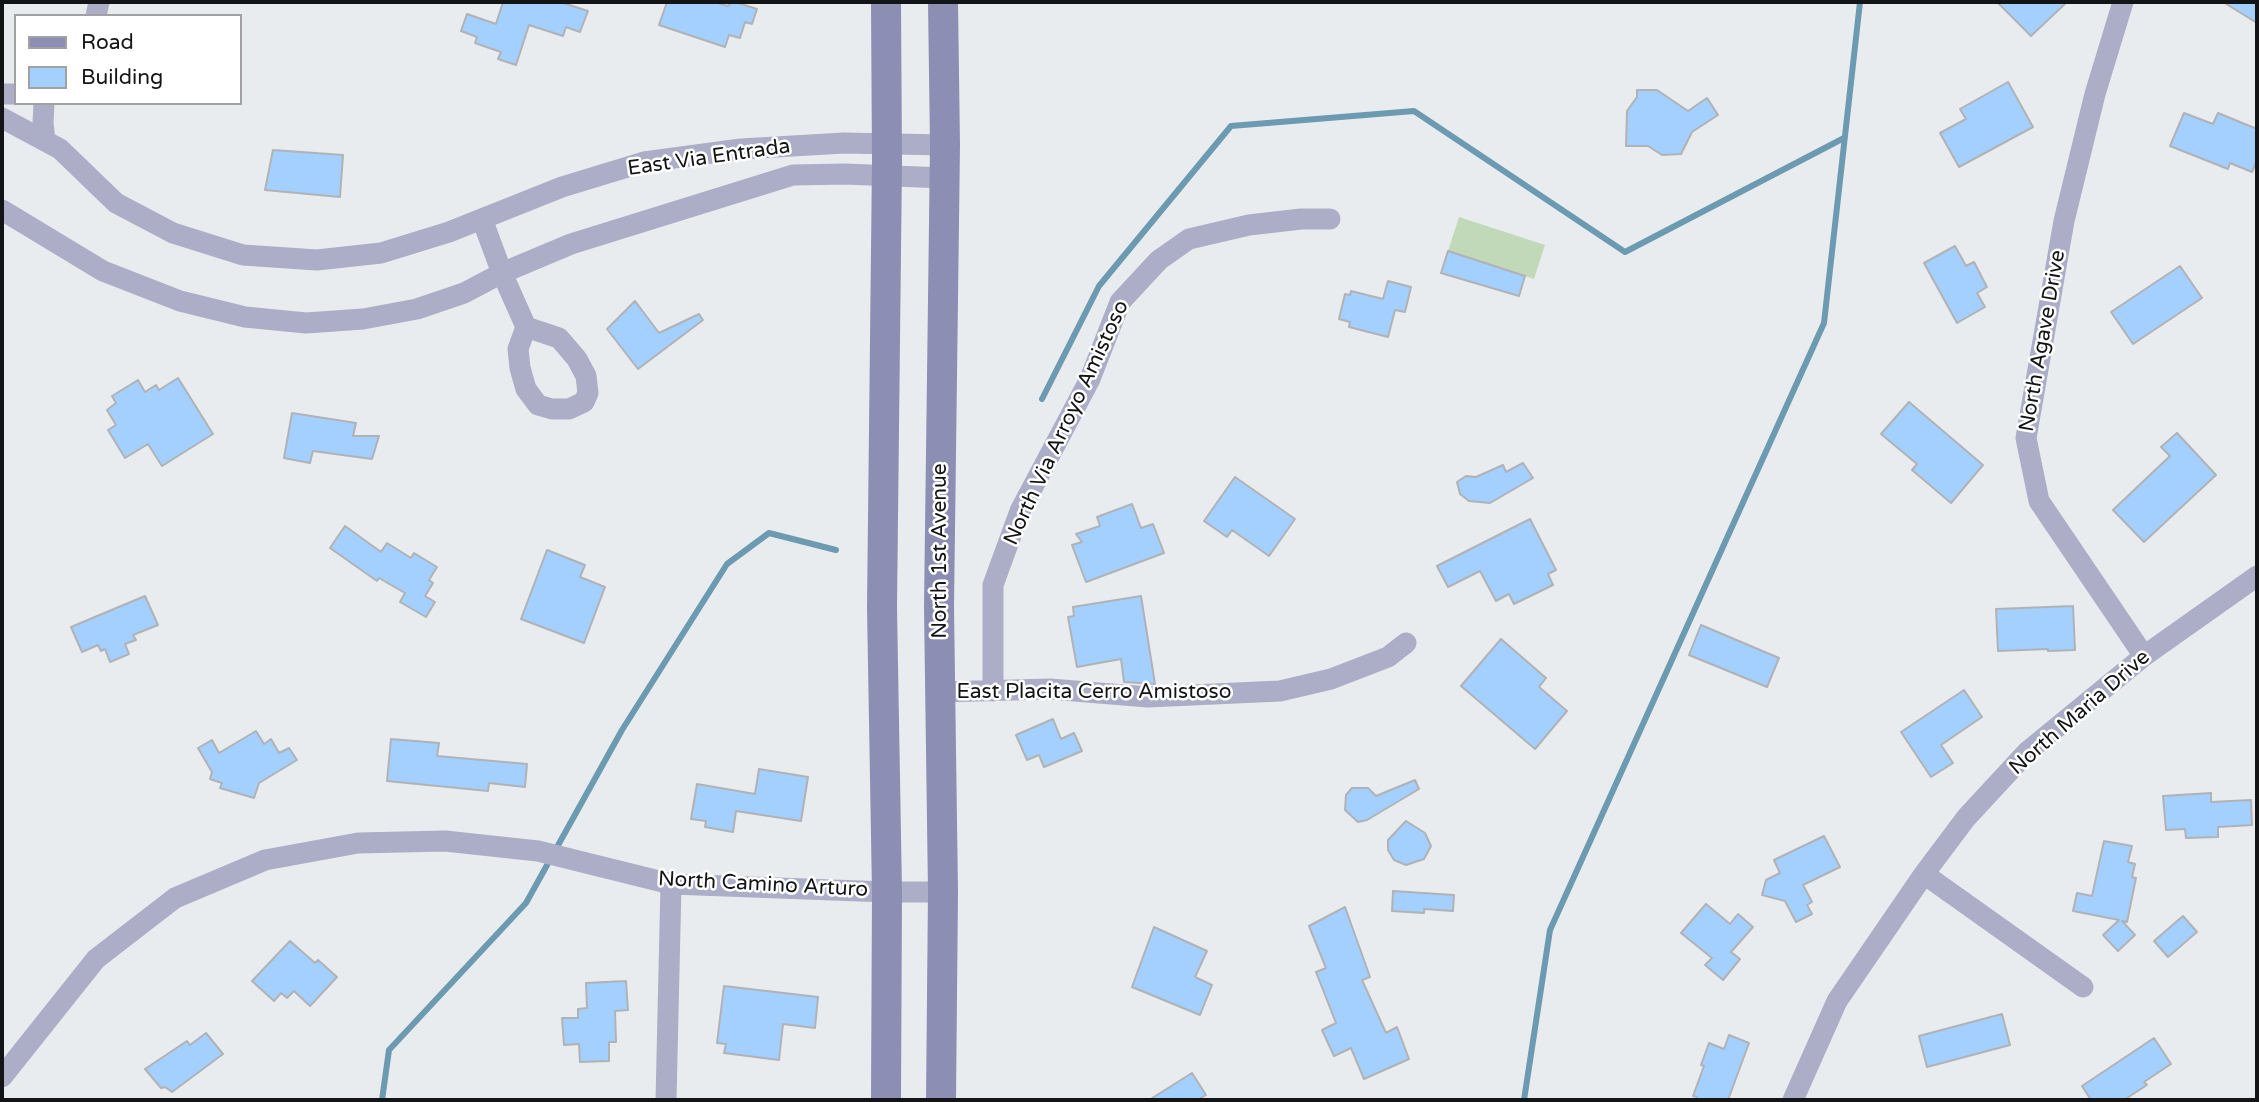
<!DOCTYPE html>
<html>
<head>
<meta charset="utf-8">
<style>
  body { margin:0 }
  #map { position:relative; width:2259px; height:1102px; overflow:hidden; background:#e9ecef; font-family:"Varela Round",sans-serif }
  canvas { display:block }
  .frame { position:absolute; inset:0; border:4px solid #131415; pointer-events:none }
  .legend { position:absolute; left:14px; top:14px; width:228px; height:91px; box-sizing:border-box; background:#fff; border:2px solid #a1a1a1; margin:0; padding:9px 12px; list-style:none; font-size:21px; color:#131415 }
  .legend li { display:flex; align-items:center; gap:14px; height:35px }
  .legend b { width:35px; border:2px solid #a1a1a1 }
</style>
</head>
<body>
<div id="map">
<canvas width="2259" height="1102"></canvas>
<div class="frame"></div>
<ul class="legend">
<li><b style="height:9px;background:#8d8eb3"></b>Road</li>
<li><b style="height:19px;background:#a3d0ff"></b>Building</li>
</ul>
</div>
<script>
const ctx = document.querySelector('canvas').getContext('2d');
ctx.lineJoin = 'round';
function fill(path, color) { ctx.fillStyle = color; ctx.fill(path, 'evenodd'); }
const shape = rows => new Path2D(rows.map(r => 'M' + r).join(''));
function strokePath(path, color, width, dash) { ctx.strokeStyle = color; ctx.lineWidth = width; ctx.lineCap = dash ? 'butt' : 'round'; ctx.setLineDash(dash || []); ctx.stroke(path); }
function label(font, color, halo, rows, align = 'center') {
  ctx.font = font + ' "Varela Round",sans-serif'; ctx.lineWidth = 5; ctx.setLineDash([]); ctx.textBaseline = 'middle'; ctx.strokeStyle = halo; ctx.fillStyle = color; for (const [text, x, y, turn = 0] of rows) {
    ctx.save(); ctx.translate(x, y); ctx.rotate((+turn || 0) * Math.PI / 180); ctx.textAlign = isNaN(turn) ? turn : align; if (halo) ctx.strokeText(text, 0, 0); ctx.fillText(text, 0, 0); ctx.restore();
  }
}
const green = shape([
  [1459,217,1545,245,1534,279,1448,251]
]);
const stream = shape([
  [1042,399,1099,286,1231,126,1414,111,1625,252,1844,138],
  [382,1100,389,1050,526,903,622,730,727,564,769,533,836,550],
  [1524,1100,1550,930,1824,323,1860,2]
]);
const building = shape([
  [503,2,560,2,588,11,580,32,566,27,563,36,529,25,516,65,498,59,501,52,475,43,477,37,461,31,467,14,496,24,503,2],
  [667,2,714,2,728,6,732,2,735,2,757,9,752,24,745,22,740,38,729,35,725,47,659,25,667,2],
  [1997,2,2067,2,2031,36,1997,2],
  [2223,2,2257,2,2257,23,2223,2],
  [2008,82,2033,127,1959,167,1940,133,1966,119,1960,109,2008,82],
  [1637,90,1657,90,1688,111,1707,98,1718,115,1692,132,1681,154,1662,155,1648,146,1626,146,1627,111,1637,97,1637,90],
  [2184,113,2213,124,2218,113,2257,129,2257,160,2252,172,2230,163,2228,169,2170,146,2184,113],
  [273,150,343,155,340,197,265,190,273,150],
  [1955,246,1966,266,1974,262,1987,287,1977,293,1985,307,1957,323,1924,263,1955,246],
  [1448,251,1525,276,1519,296,1441,273,1448,251],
  [2180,266,2202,298,2133,344,2111,312,2180,266],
  [1388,281,1411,287,1405,312,1395,310,1388,337,1349,327,1350,322,1339,319,1345,294,1350,295,1351,291,1383,299,1388,281],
  [635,301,659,333,699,314,703,320,638,369,607,329,635,301],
  [178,378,213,434,162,466,148,444,125,458,108,430,116,425,107,410,116,403,112,396,138,380,145,392,156,385,159,390,178,378],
  [1909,402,1983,465,1951,503,1912,470,1917,464,1881,434,1909,402],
  [292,413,356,423,353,436,379,436,372,459,313,451,310,463,284,458,292,413],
  [2177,433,2216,475,2144,542,2113,510,2170,456,2161,447,2177,433],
  [1523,463,1533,478,1490,503,1469,501,1460,494,1457,482,1466,476,1476,477,1503,465,1506,472,1523,463],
  [1235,477,1295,519,1269,556,1232,530,1227,537,1204,521,1235,477],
  [1132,504,1141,528,1153,524,1164,553,1086,582,1072,545,1082,542,1076,534,1100,526,1097,517,1132,504],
  [1530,519,1556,570,1548,574,1553,585,1514,604,1509,594,1496,601,1480,571,1448,587,1437,566,1530,519],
  [345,526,381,552,387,543,411,558,414,553,437,567,429,580,433,583,425,596,435,602,426,617,400,602,405,593,379,578,377,581,330,548,345,526],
  [547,550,585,565,580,577,605,587,584,643,521,619,547,550],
  [145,596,158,625,133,635,136,640,125,644,129,654,110,662,105,649,101,651,98,645,82,652,71,627,145,596],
  [1141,596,1155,684,1124,682,1121,659,1077,667,1068,617,1074,616,1073,607,1141,596],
  [2073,606,2075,650,2048,651,2048,649,1998,651,1996,609,2073,606],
  [1701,625,1779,658,1767,687,1689,655,1701,625],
  [1501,639,1546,678,1539,687,1567,711,1535,749,1461,686,1501,639],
  [1964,690,1982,717,1941,745,1953,763,1931,777,1901,732,1964,690],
  [1053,719,1061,739,1074,733,1082,751,1044,767,1039,755,1027,760,1016,735,1053,719],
  [256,731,264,744,271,739,279,753,289,748,297,760,259,783,254,798,220,788,222,783,210,779,212,772,198,748,212,740,219,753,256,731],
  [391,739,439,743,437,756,527,764,525,787,489,783,488,791,387,781,391,739],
  [759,769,808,777,801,821,736,811,733,832,705,827,706,821,691,819,697,784,755,794,759,769],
  [1415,780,1419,789,1367,820,1358,822,1345,810,1346,795,1352,788,1368,788,1376,796,1415,780],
  [2211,793,2211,802,2251,800,2252,825,2218,827,2218,837,2186,838,2185,829,2166,830,2163,796,2211,793],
  [1406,821,1425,833,1431,846,1424,859,1406,865,1394,860,1388,850,1388,840,1406,821],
  [1824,836,1840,867,1803,885,1812,902,1807,905,1812,914,1796,922,1785,901,1762,895,1766,880,1780,873,1774,860,1824,836],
  [2104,841,2132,846,2128,862,2135,864,2132,877,2136,878,2127,922,2122,921,2135,935,2118,951,2103,935,2119,920,2073,911,2077,893,2092,896,2104,841],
  [1393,891,1454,895,1453,911,1424,909,1424,913,1392,911,1393,891],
  [1706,904,1730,924,1738,914,1753,927,1731,952,1740,959,1723,980,1705,965,1712,958,1681,933,1706,904],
  [1345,907,1370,977,1362,980,1386,1033,1397,1027,1409,1059,1364,1079,1351,1048,1334,1056,1322,1030,1336,1023,1316,972,1326,968,1309,926,1345,907],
  [2183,916,2197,932,2168,957,2154,941,2183,916],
  [1154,927,1207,951,1195,977,1212,985,1200,1015,1132,987,1154,927],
  [290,941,315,963,318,960,337,977,310,1006,294,991,287,998,281,993,274,1001,252,981,290,941],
  [626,981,628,1010,615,1011,616,1042,609,1042,609,1061,580,1062,579,1044,564,1045,562,1018,578,1018,578,1009,587,1008,586,983,626,981],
  [724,986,818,997,815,1028,783,1024,779,1060,724,1053,726,1044,717,1043,724,986],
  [2002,1014,2010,1045,1927,1067,1919,1036,2002,1014],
  [206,1033,223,1054,172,1092,165,1087,161,1088,145,1069,187,1041,190,1045,206,1033],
  [1729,1035,1749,1043,1728,1100,1696,1100,1697,1097,1693,1096,1704,1066,1701,1065,1709,1043,1724,1049,1729,1035],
  [2154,1038,2171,1064,2144,1082,2147,1085,2124,1100,2091,1100,2082,1086,2154,1038],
  [1192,1073,1206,1095,1197,1100,1149,1100,1192,1073]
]);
const street = shape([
  [2123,2,2095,94,2064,221,2026,438,2039,501,2144,656],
  [96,16,99,2],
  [2,94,16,94],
  [44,103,43,123,45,141],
  [2,118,60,149,116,203,173,233,243,255,317,260,381,253,449,232,562,187,644,162,741,149,844,143,945,145],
  [2,210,103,271,180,301,245,317,306,323,363,319,417,309,464,293,502,273,571,244,793,175,845,174,944,178],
  [482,219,502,273,526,327,518,349,520,368,526,389,538,405,552,409,569,409,584,402,588,393,586,376,577,359,559,338,526,327],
  [993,691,993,585,1020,511,1090,379,1120,302,1159,260,1189,239,1249,225,1301,219,1330,219],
  [940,692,1050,689,1148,697,1280,691,1331,679,1388,657,1406,643],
  [1924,874,2083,987],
  [2,1077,96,959,175,898,265,860,358,843,445,841,538,851,671,884,887,892,943,892],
  [666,1100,671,884],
  [1793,1100,1837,1001,1924,874,1966,818,2028,751,2144,656,2257,576]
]);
const secondary = shape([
  [886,1100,887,892,882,607,887,162,886,2],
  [941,1100,943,892,939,607,945,145,943,2]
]);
const streetNames = [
  ["East Via Entrada",709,158,-8],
  ["North Agave Drive",2043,341,-80],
  ["North Via Arroyo Amistoso",1067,423,-65],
  ["North 1st Avenue",940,551,-90],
  ["East Placita Cerro Amistoso",1094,692],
  ["North Maria Drive",2080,713,-41],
  ["North Camino Arturo",763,885,3]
];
fill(green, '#c2d9b9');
strokePath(stream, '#6b9ab1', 6);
fill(building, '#a3d0ff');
strokePath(building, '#b0b2b5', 2);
strokePath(street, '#acadc7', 21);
strokePath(secondary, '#8d8eb3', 30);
label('21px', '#131415', '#fff', streetNames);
</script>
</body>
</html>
